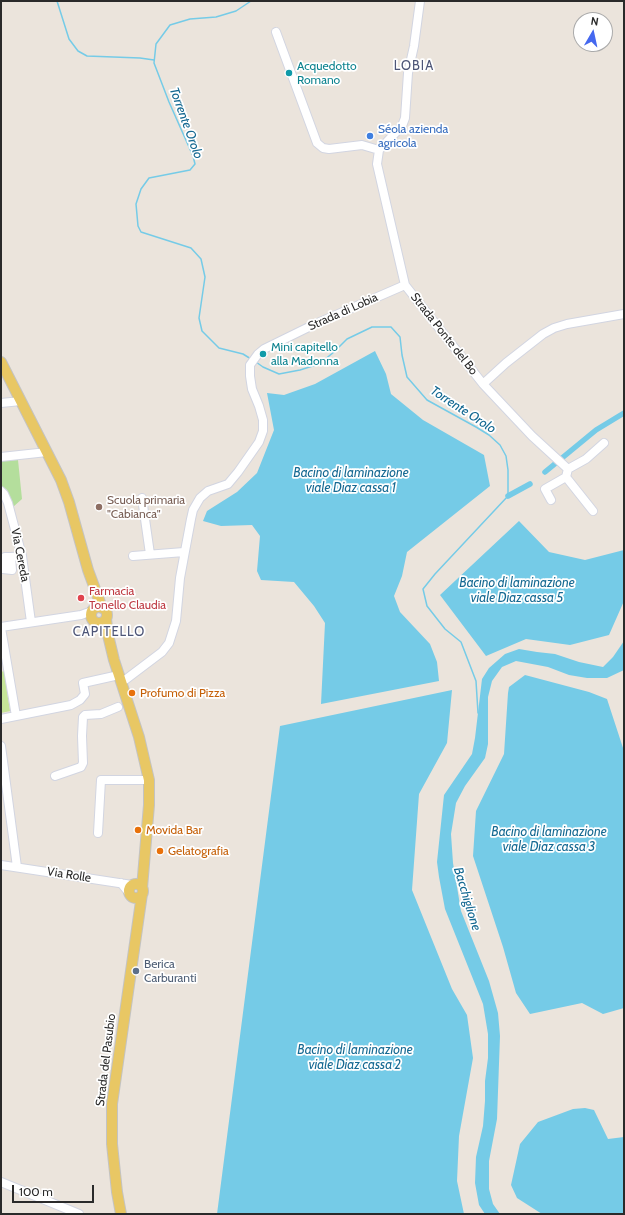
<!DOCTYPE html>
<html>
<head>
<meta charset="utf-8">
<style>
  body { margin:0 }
  #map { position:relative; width:625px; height:1215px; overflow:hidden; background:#ebe4dc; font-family:Cabin,sans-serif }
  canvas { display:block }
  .frame { position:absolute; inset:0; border:2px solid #2a2a2a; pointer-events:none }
  .north { position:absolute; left:573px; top:12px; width:40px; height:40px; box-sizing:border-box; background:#fff; border:1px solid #aaa; border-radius:50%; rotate:9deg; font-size:11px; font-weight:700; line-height:16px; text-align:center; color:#2a2a2a }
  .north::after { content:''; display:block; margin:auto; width:14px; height:18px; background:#4568ef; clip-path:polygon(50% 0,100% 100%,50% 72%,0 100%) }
  .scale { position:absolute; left:12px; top:1185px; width:82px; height:18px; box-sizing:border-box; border:2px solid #2a2a2a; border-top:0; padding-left:5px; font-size:12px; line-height:14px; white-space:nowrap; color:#2a2a2a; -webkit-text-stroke:3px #fff; paint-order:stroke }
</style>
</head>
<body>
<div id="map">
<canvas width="625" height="1215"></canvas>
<div class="frame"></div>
<div class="north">N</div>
<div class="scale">100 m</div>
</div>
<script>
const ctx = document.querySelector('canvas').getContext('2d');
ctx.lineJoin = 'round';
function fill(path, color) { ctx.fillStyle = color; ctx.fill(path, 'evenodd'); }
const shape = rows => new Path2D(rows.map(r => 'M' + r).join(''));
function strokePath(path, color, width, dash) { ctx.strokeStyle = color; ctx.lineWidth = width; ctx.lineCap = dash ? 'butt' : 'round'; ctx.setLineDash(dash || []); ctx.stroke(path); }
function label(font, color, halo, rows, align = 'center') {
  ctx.font = font + ' Cabin,sans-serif'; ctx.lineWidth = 3.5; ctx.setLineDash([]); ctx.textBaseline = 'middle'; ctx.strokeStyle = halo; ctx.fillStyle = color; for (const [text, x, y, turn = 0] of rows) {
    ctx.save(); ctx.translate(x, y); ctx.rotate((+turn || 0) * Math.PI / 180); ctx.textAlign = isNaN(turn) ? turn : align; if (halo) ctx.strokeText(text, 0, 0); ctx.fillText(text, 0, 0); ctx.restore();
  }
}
const green = shape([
  [18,460,22,499,13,507,7,490,1,486,1,461]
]);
const pitch = shape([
  [4,671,10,711,1,713,1,672]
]);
const water = shape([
  [375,351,386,374,391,394,423,420,484,455,490,486,407,552,402,576,394,596,400,612,430,644,437,662,439,681,321,704,325,623,314,606,294,582,261,580,257,571,260,536,252,525,221,526,203,521,207,511,237,492,257,473,274,430,267,393,284,395,315,384],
  [519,521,549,552,585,560,624,550,624,601,609,635,570,645,526,639,486,656,440,595],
  [624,641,624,670,607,678,587,678,569,675,548,667,516,661,502,667,492,681,488,697,488,744,485,758,465,786,456,803,451,834,453,863,461,911,489,981,498,1013,500,1036,497,1119,489,1161,489,1189,493,1204,500,1214,485,1214,479,1205,475,1183,476,1157,483,1126,485,1101,485,1081,488,1058,488,1034,483,1004,445,909,439,877,437,862,444,795,472,754,475,738,482,679,489,668,505,654,519,649,537,652,555,654,579,662,603,667,613,657],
  [525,675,589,692,607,699,624,751,624,1008,603,1014,582,1003,530,1014,516,993,503,947,473,856,476,811,504,754,508,693,509,687],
  [452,690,447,743,419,794,412,890,452,989,467,1015,473,1058,459,1136,457,1181,464,1214,217,1214,280,726],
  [585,1108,594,1110,608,1139,624,1137,624,1214,542,1214,517,1198,511,1185,520,1144,538,1122,573,1109]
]);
const stream = shape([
  [57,1,69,39,78,51,87,56,140,58,154,60],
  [251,359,243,354,219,348,202,331,199,318,205,277,201,259,191,248,141,232,138,226,136,204,141,189,149,178,190,170,195,164,193,156,169,102,154,63,156,44,170,25,190,19,216,17,236,11,251,1],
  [256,362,263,367,279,374,300,370,319,364,334,352,347,339,372,327,391,327,400,337,402,355,407,377,427,400,476,427,489,435,500,445,506,456,508,470,508,496,435,574,423,589,427,606,445,629,461,642,476,681,478,713]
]);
const canal = shape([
  [545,472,596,430,624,413],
  [508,496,530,484]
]);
const minor = shape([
  [276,32,317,143,323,148,329,149,362,145,379,150],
  [405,285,483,384,532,436,568,469],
  [483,384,506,363,543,334,554,328,567,324,624,314],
  [1,403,21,401],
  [1,457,47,452],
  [568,469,566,477,593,511],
  [568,469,586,459,604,443],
  [1,491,4,494,8,503,22,556,31,622],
  [142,498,150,554],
  [551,500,545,489,566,477],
  [133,556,184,552],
  [11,557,5,557,3,569,12,570,11,557,22,556],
  [1,627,81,615,92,611],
  [1,628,16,716],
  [121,683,162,652,169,643,176,621,180,578,191,519,193,510,200,498,208,491,228,484,238,472,259,442,263,431,263,420,259,406,252,389,250,376,250,365,258,354,264,349,313,325,405,285,377,164,379,150,402,126,405,118,408,73,414,46,420,1],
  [1,719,71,705,80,700,85,694,83,683,119,675],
  [1,746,17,867],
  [55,776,81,767,83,763,82,736,83,717,85,715,101,714,118,707],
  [98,833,101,780,149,780],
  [1,865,132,885],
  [121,883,129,893],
  [1,1182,79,1214]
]);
const major = shape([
  [1,362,61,480,69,502,88,570,102,608],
  '91 615a8 8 0 1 1 16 0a8 8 0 1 1-16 0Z',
  [106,619,108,635,114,660,139,737,149,780,149,805,142,888],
  '129 891a7 7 0 1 1 14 0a7 7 0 1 1-14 0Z',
  [121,1214,117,1192,112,1144,112,1104,142,894]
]);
const markers = [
  [289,73,4,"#0f9aa8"],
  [370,136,4,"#3f7fe0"],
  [263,354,4,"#0f9aa8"],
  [99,507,4,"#8d6e63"],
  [81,598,4,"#e0444e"],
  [132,693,4,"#e8710a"],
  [138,830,4,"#e8710a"],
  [160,851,4,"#e8710a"],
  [136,971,4,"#5c6f8a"]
];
const cultureNames = [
  ["Acquedotto",297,66],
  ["Romano",297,80],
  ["Mini capitello",271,347],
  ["alla Madonna",271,361]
];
const shopNames = [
  ["Séola azienda",378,129],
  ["agricola",378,143]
];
const streetNames = [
  ["Strada di Lobia",343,312,-24],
  ["Strada Ponte del Bo",444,334,52],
  ["Via Cereda",20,555,79],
  ["Via Rolle",69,875,9],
  ["Strada del Pasubio",106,1060,-83]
];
const educationNames = [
  ["Scuola primaria",107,500],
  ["\"Cabianca\"",107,514]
];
const healthNames = [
  ["Farmacia",89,591],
  ["Tonello Claudia",89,605]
];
const foodNames = [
  ["Profumo di Pizza",140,693],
  ["Movida Bar",146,830],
  ["Gelatografia",168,851]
];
const serviceNames = [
  ["Berica",144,964],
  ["Carburanti",144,978]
];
const neighbourhoodNames = [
  ["LOBIA",414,66],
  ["CAPITELLO",109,632]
];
const waterNames = [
  ["Torrente Orolo",186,123,70],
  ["Torrente Orolo",463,410,33],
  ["Bacino di laminazione",351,473],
  ["viale Diaz cassa 1",351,488],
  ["Bacino di laminazione",517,583],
  ["viale Diaz cassa 5",517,598],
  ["Bacino di laminazione",549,832],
  ["viale Diaz cassa 3",549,847],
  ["Bacchiglione",467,899,73],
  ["Bacino di laminazione",355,1050],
  ["viale Diaz cassa 2",355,1065]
];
fill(green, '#b4de9c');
fill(pitch, '#c6e598');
fill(water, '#75cbe7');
strokePath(stream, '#75cbe7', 1.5);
strokePath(canal, '#75cbe7', 5.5);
strokePath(minor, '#d2d5e1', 10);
strokePath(major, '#c3c3c3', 12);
strokePath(minor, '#fff', 8);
strokePath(major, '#e8c764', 10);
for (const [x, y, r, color] of markers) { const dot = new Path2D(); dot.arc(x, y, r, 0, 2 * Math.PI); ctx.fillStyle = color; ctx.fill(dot); strokePath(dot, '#fff', 1.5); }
label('12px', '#0d838f', '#fff', cultureNames, 'left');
label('12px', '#366cbe', '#fff', shopNames, 'left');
label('12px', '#2a2a2a', '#fff', streetNames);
label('12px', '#785e54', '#fff', educationNames, 'left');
label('12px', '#be3a42', '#fff', healthNames, 'left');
label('12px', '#c56008', '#fff', foodNames, 'left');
label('12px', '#4e5e75', '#fff', serviceNames, 'left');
ctx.letterSpacing = '1px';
label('13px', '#4d5577', '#fff', neighbourhoodNames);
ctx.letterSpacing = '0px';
label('italic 13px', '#156992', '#fff', waterNames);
</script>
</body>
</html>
